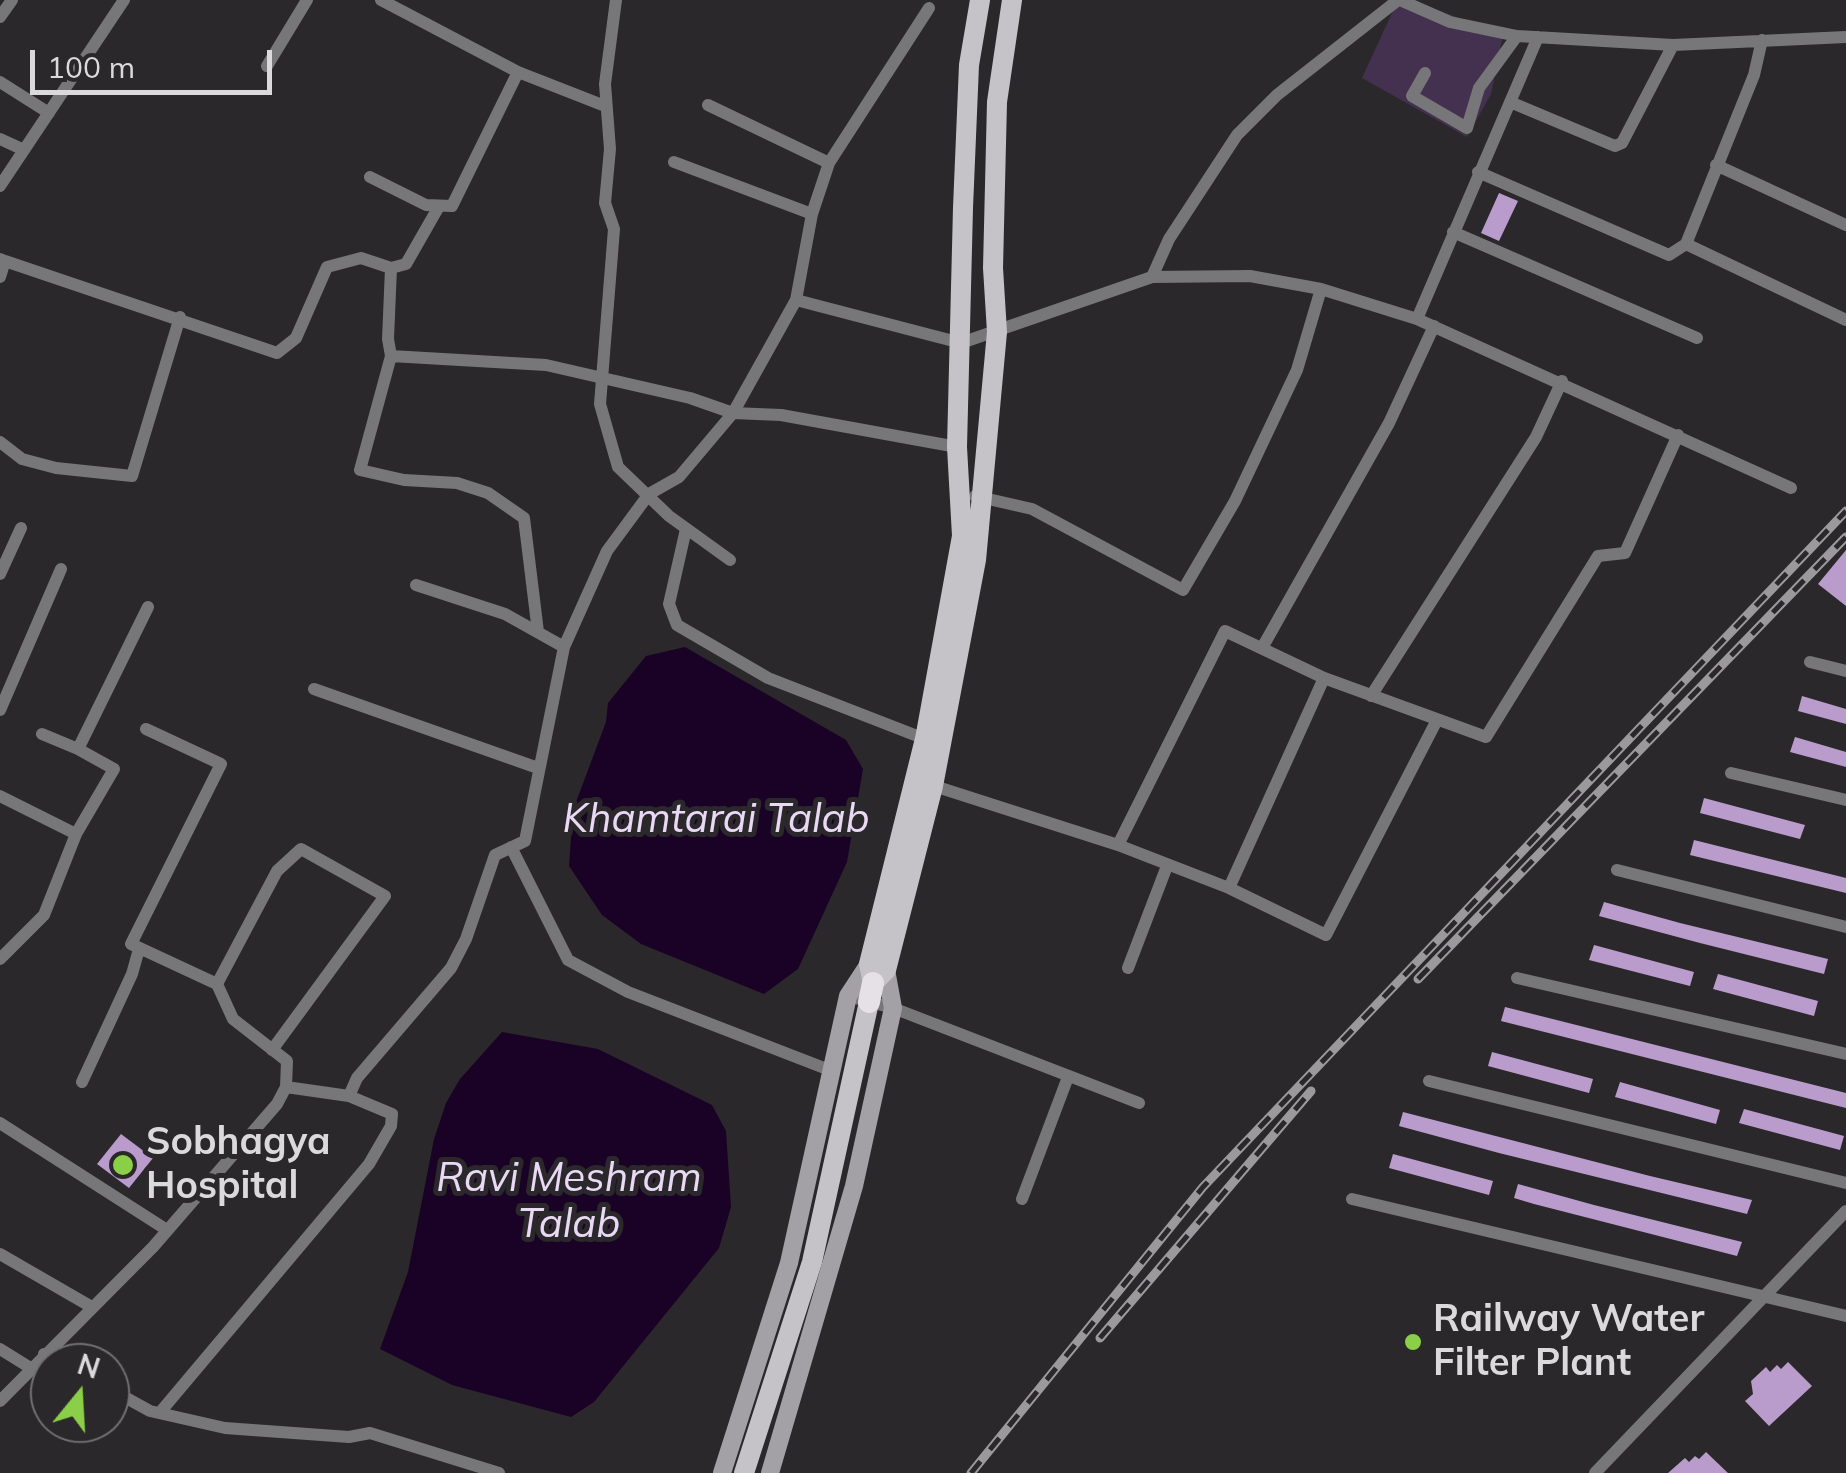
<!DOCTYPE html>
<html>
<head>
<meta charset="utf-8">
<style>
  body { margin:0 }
  #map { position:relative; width:1846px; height:1473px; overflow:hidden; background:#2b282c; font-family:Mulish,sans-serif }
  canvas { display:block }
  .north { position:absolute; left:30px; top:1343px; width:100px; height:100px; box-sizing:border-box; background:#2b282c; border:2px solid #716f72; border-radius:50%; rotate:18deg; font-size:28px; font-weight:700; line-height:40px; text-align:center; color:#dbd9dc }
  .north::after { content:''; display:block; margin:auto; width:35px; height:45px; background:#8bce47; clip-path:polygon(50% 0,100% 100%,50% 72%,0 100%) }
  .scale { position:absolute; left:30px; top:50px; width:242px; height:45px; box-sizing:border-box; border:5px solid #dbd9dc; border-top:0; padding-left:12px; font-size:30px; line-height:35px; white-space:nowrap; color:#dbd9dc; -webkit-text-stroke:8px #2b282c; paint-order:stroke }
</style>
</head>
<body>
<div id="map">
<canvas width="1846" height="1473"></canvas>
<div class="north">N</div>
<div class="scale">100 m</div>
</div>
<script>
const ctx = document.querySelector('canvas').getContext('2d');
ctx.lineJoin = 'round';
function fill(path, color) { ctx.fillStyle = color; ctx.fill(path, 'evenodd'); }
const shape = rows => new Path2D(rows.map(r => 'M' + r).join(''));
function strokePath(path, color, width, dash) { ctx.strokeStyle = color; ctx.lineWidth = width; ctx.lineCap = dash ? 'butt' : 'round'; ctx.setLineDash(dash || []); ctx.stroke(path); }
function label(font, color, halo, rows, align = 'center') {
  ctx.font = font + ' Mulish,sans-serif'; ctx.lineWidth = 10; ctx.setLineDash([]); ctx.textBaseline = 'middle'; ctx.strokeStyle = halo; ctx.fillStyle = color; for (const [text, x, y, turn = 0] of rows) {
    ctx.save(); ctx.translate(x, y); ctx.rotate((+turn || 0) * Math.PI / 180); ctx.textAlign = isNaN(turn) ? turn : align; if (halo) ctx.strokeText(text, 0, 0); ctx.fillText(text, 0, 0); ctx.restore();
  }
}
const green = shape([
  [1398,0,1412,0,1503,35,1491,94,1467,137,1362,78]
]);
const water = shape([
  [685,647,846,740,863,769,847,862,798,969,764,994,641,944,602,915,569,866,573,810,606,722,608,703,646,656],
  [502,1032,598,1049,712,1105,726,1131,731,1207,719,1248,594,1402,571,1417,452,1385,380,1349,408,1272,434,1139,446,1103,460,1079]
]);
const building = shape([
  [1499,193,1518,201,1499,241,1481,233],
  [1846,550,1846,606,1818,584],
  [1802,696,1846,709,1846,724,1798,711],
  [1795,737,1846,752,1846,767,1790,752],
  [1704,798,1805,825,1800,839,1700,813],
  [1694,840,1846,878,1846,893,1690,855],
  [1604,902,1680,923,1828,959,1824,974,1700,943,1599,916],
  [1594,945,1694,972,1690,986,1589,960],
  [1718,974,1818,1001,1814,1016,1713,989],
  [1505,1007,1846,1093,1846,1108,1501,1021],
  [1492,1052,1593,1079,1589,1093,1488,1066],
  [1620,1082,1720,1110,1716,1124,1615,1097],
  [1744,1109,1844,1136,1840,1150,1739,1123],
  [1403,1112,1650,1176,1752,1200,1747,1214,1499,1153,1399,1126],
  [121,1134,153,1158,129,1188,97,1164],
  [1393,1154,1493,1181,1489,1195,1389,1168],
  [1518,1184,1594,1205,1742,1242,1737,1256,1534,1204,1514,1198],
  [1788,1362,1812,1386,1769,1426,1745,1401,1753,1394,1751,1381,1766,1367,1770,1372,1777,1365,1781,1369],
  [1706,1452,1728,1473,1668,1473,1685,1458,1689,1462,1695,1456,1699,1459]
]);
const street = shape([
  [381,0,518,72,605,106],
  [616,0,605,84,610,149,605,203,614,229,600,404,618,467,669,516,730,560],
  [1400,0,1450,22,1517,36,1479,88,1467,128,1412,96,1425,73],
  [0,17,12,0],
  [1517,36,1673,45,1846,37],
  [267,66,307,0],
  [0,82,49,113],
  [1510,102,1615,146,1622,143,1673,45],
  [708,105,829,163],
  [0,139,24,150],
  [674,162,812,214],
  [1716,165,1846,225],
  [1478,172,1669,255,1686,244,1754,75,1762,40],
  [370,177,426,205,452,206,518,72],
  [0,186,124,0],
  [1453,232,1697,338],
  [1686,244,1846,320],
  [0,259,5,261,0,277],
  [5,261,277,353,296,338,327,267,361,258,391,268,406,264,438,208],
  [391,268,388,339,391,356,360,470,404,480,457,483,488,493,524,518,538,632],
  [1152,277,1169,239,1237,135,1277,95,1398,0],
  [796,300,961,343,1152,277,1250,276,1321,289,1417,319,1791,488],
  [1417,319,1538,37],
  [391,356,546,365,690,398,733,413,781,415,957,447],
  [0,442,22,459,56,468,132,476,180,317],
  [975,496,1032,509,1183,590,1235,501,1297,370,1321,289],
  [686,529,669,604,677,625,768,678,925,739],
  [0,574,21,528],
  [416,585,505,614,564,647,607,551,649,494,679,477,733,413,796,300,812,214,829,163,929,8],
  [1262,648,1389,423,1434,326],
  [1810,662,1846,671],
  [314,689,538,768],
  [1371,696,1536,437,1562,381],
  [0,710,61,569],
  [42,734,78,749],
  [1731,773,1846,800],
  [928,784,1118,845,1229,888,1326,935,1437,720],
  [0,796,76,834],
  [1118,845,1225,631,1324,678,1486,737,1598,556,1625,553,1678,435],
  [511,847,568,960,628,992,832,1071],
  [1617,870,1846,927],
  [1229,888,1324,678],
  [0,959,44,915,76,834,114,769,78,749,148,607],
  [1128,968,1167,866],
  [1517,978,1846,1054],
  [217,984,277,871,301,849,385,896,272,1050],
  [848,996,893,1008,1139,1103],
  [1429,1081,1846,1183],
  [82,1082,132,974,139,949],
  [349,1096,357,1078,451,968,466,939,495,855,525,841,564,647],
  [0,1123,167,1230],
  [1022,1199,1068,1077],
  [1352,1199,1846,1316],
  [0,1254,90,1306],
  [0,1349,29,1367],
  [44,1354,61,1363],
  [110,1389,150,1411,225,1428,349,1437,370,1433,499,1473],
  [0,1401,153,1247,277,1104,286,1087,287,1061,233,1019,217,984,131,944,221,764,146,729],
  [162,1410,369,1164,391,1126,392,1114,349,1096,286,1087],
  [1595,1473,1846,1211]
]);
const secondary = shape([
  [722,1473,789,1263,848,996,869,964],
  [770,1473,854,1186,893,1008,886,970]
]);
const primary = shape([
  [873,983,886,970,933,786,976,560,997,332,993,268,997,102,1012,0],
  [873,983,869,964,925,739,962,536,957,447,963,208,969,65,980,0],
  [744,1473,812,1262,869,1002]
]);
const highway = shape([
  [869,1002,873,983]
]);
const rail = shape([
  [1418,979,1846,537],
  [1100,1338,1311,1091],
  [971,1473,1203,1187,1846,511]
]);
const markers = [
  [123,1165,12,"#8bce47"],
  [1413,1342,10,"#8bce47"]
];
const poiNames = [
  ["Sobhagya",146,1143],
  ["Hospital",146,1187],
  ["Railway Water",1433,1320],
  ["Filter Plant",1433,1364]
];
const waterNames = [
  ["Khamtarai Talab",716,820],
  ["Ravi Meshram",569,1179],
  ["Talab",569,1225]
];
fill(green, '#43314f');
fill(water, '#1a0226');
fill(building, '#b99ccc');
strokePath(street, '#777678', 12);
strokePath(secondary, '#a3a1a5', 18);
strokePath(primary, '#c6c3c8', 20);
strokePath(highway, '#e5e1e7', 22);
strokePath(rail, '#9c999d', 9);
strokePath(rail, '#2b282c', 5, [15]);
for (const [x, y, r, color] of markers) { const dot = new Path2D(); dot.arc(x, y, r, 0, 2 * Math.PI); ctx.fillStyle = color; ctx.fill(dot); strokePath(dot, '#2b282c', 4); }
label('bold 38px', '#dbd9dc', '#2b282c', poiNames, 'left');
label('italic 40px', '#ead9f5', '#2b282c', waterNames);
</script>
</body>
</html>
